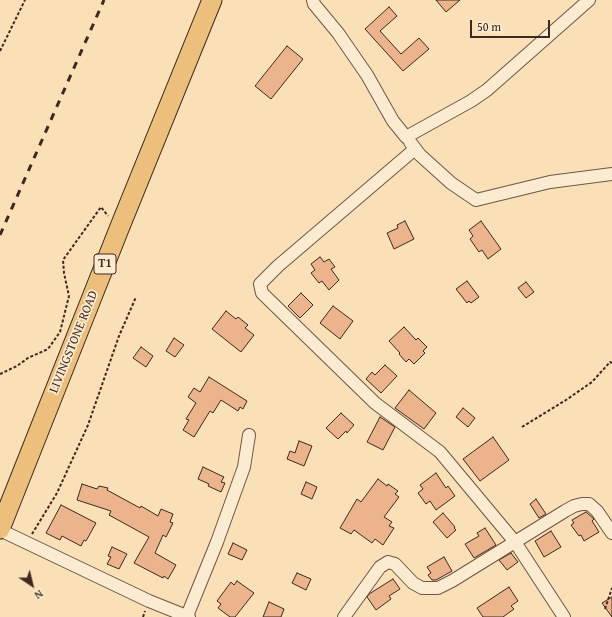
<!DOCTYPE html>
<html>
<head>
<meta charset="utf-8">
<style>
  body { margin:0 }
  #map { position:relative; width:612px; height:617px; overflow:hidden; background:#f9e0b7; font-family:"Gentium Book Plus",serif }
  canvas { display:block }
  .north { position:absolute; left:12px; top:565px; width:40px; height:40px; -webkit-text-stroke:3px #fbebd0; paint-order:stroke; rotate:145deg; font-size:11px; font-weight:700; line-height:16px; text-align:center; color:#3f281f }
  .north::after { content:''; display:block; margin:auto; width:14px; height:18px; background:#3f281f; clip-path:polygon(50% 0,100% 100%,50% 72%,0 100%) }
  .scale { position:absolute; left:470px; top:20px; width:80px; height:18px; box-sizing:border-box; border:2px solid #3f281f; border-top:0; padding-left:5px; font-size:12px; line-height:14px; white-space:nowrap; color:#3f281f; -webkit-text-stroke:3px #fbebd0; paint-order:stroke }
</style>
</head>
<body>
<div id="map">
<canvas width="612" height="617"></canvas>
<div class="north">N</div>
<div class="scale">50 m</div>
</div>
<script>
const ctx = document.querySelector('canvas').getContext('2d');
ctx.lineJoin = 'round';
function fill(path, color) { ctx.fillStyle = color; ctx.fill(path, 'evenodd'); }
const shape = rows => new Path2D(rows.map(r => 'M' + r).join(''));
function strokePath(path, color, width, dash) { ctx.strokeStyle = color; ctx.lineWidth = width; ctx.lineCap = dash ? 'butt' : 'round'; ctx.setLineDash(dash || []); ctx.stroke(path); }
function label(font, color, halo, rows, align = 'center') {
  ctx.font = font + ' "Gentium Book Plus",serif'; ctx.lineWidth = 3.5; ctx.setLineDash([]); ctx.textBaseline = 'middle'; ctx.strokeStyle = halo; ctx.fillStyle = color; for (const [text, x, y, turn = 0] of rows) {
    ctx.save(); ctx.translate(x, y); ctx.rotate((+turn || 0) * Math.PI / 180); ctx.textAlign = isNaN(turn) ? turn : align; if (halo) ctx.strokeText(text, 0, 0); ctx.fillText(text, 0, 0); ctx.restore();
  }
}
const building = shape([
  [436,0,460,0,446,12,436,0],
  [389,7,397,16,380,31,401,54,419,38,429,49,403,71,365,29,389,7],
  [287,46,303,59,271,99,255,86,287,46],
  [405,221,414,239,394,249,387,233,398,228,397,225,405,221],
  [481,221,501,249,488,259,482,250,479,252,470,239,473,236,469,230,481,221],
  [320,257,324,262,329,259,335,267,331,269,339,280,329,290,322,281,319,283,311,273,315,270,311,264,320,257],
  [467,281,479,297,471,303,469,301,467,303,456,289,467,281],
  [526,282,534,292,526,298,518,288,526,282],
  [301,293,313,305,300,318,288,306,301,293],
  [333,306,353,321,340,339,320,323,333,306],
  [226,311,236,319,238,317,248,325,245,328,254,335,241,352,212,329,226,311],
  [404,327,416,340,418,338,427,347,423,351,425,353,414,364,409,359,406,362,399,354,400,353,389,341,404,327],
  [174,338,184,345,175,357,166,351,174,338],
  [141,347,153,356,146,367,133,358,141,347],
  [385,365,397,376,381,393,366,379,372,372,375,375,385,365],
  [209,377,247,401,243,409,240,407,238,411,221,400,213,413,210,411,194,437,183,430,189,420,186,419,196,403,188,397,194,388,200,392,209,377],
  [409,390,436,413,424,429,395,408,409,390],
  [463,408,475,418,468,427,456,417,463,408],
  [341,413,354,425,347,433,346,431,338,439,326,428,341,413],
  [380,417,395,427,383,450,367,442,380,417],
  [493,437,509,460,480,481,463,459,493,437],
  [299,441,312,446,304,466,287,459,290,451,295,453,299,441],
  [203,467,224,477,221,482,225,483,221,492,208,486,209,484,198,479,203,467],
  [436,473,446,488,448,486,455,496,436,510,430,501,426,504,418,493,423,489,420,485,436,473],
  [378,479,387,486,388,484,398,491,395,494,399,497,384,517,392,522,389,526,394,528,383,545,375,539,372,543,354,530,351,534,340,528,357,499,361,502,378,479],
  [306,482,317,487,312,499,301,494,306,482],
  [82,484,97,489,99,486,108,488,107,490,140,508,141,506,158,516,161,509,173,514,170,522,173,523,166,537,163,535,155,553,176,565,168,579,164,576,163,578,134,563,149,537,109,515,111,511,77,500,82,484],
  [536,499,546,514,539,518,530,504,536,499],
  [61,505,96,523,86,541,84,540,81,546,62,536,60,540,46,533,61,505],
  [586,512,594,519,592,521,599,532,584,541,581,535,579,536,571,525,574,523,572,520,586,512],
  [443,513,455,527,454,528,456,530,447,538,433,522,443,513],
  [485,528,496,545,474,558,465,544,479,536,477,533,485,528],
  [551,531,561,547,544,557,535,541,551,531],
  [233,543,247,550,242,560,228,554,233,543],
  [112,547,127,554,119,569,107,564,111,557,108,556,112,547],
  [511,553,518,562,507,570,499,560,511,553],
  [444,557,452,571,436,580,432,580,428,575,431,573,427,567,444,557],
  [297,573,311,579,306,590,292,583,297,573],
  [393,579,400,589,389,596,391,599,376,610,367,597,369,594,393,579],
  [237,581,254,593,235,617,230,617,218,608,221,604,217,601,231,582,234,585,237,581],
  [509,587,518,601,511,606,514,609,503,617,483,617,477,608,509,587],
  [612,597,612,617,602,603,612,597],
  [269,602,284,609,281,617,263,617,269,602]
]);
const path = shape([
  [0,51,25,0],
  [0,374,17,366,28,358,48,349,60,332,69,296,64,273,63,260,101,207,108,216],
  [522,427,566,400,592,382,610,362,612,363],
  [32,534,57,493,88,425,119,336,136,297],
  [605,609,612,588],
  [143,617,145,611]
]);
const minor = shape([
  [313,0,314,4,338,33,367,75,393,121,406,137,471,101,487,90,589,0],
  [410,142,420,155,451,183,476,200,550,182,612,174],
  [415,149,278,266,260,284,262,293,375,403,440,452,515,542,564,617],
  [0,530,149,601,189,617],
  [187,616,217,542,244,467,249,435],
  [344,617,380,567,388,562,395,564,413,583,422,588,438,588,452,581,565,511,574,506,582,504,589,504,597,511,612,533]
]);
const trunk = shape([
  [0,529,119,229,212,0]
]);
const rail = shape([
  [0,235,104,0]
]);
const shields = [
  [105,264,22]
];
const shieldNames = [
  ["T1",105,264]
];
const streetNames = [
  ["LIVINGSTONE ROAD",74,342,-68]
];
fill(building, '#ebb48c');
strokePath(building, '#3f281f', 1);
strokePath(minor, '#6e5645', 14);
strokePath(trunk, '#3f281f', 21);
strokePath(path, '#3f281f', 2, [3, 2]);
strokePath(minor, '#fbebd0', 12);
strokePath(trunk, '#ecc07c', 19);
strokePath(rail, '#3f281f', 3, [7, 7]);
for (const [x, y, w] of shields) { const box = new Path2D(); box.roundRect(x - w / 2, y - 10, w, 20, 3); ctx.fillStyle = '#fbebd0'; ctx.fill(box); strokePath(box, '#3f281f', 1); }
label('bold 12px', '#3f281f', null, shieldNames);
label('13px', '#3f281f', '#fbebd0', streetNames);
</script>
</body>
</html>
